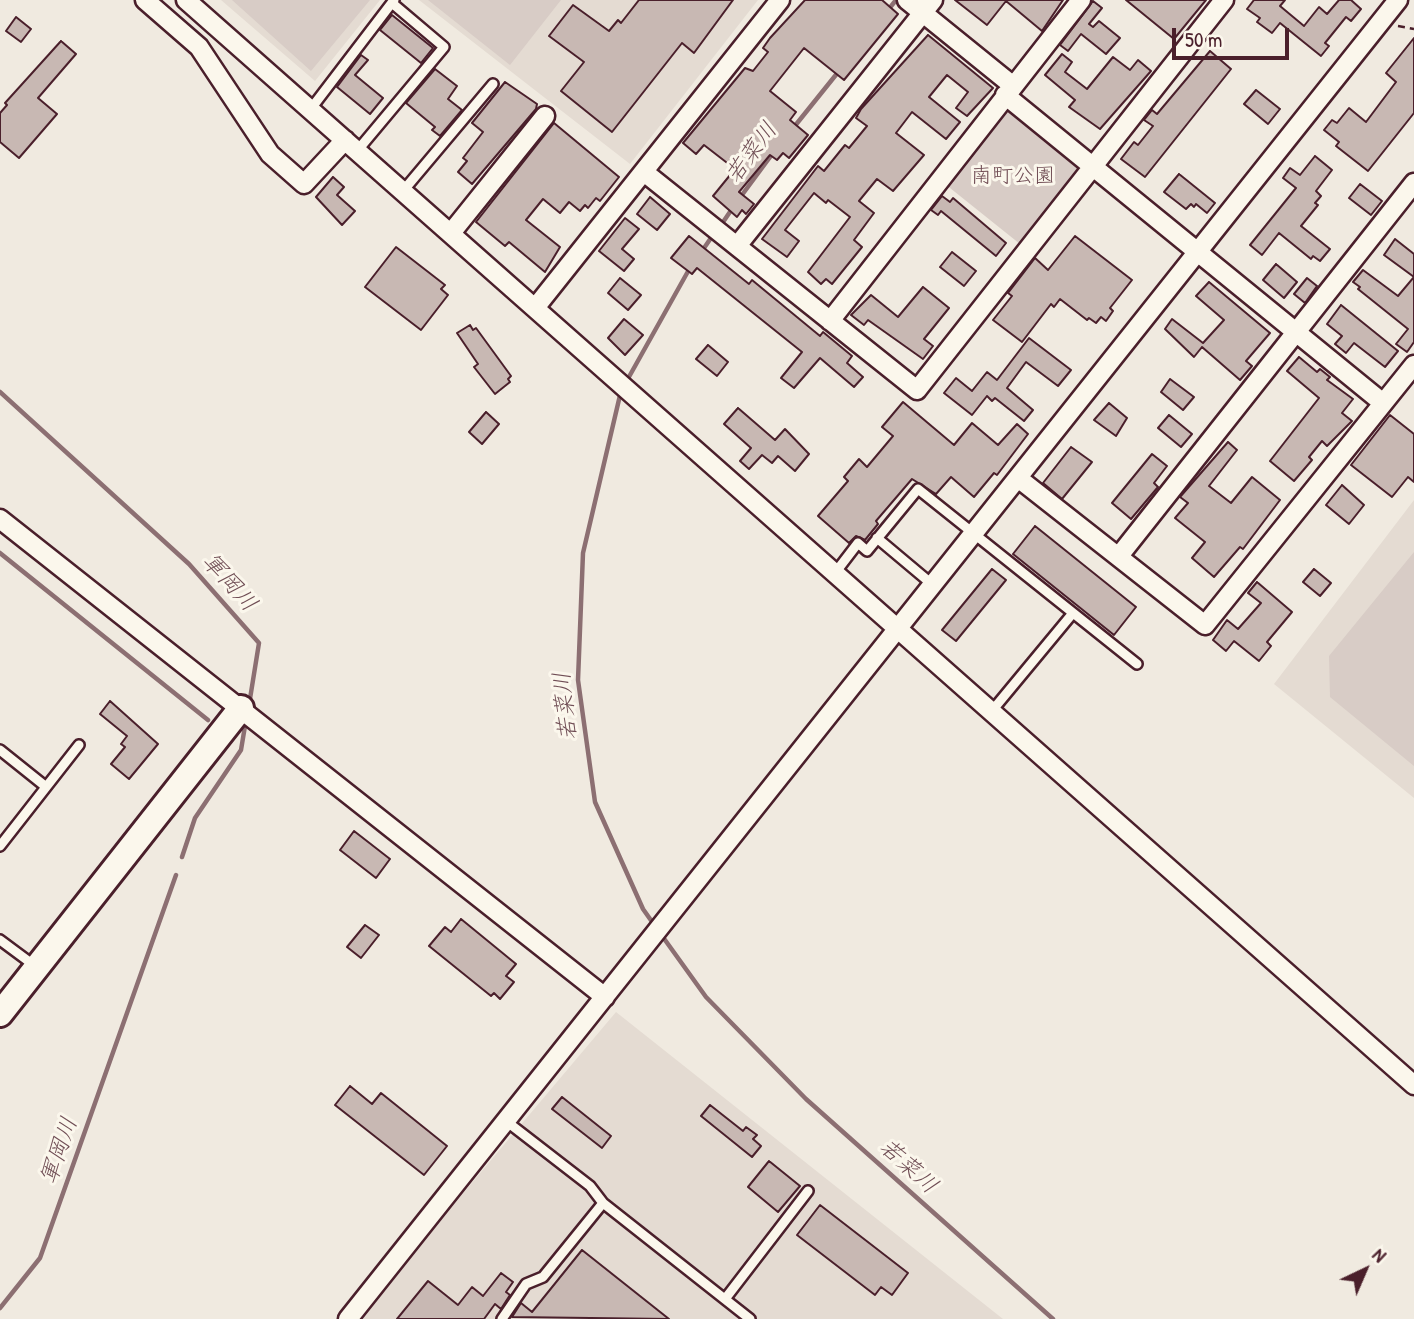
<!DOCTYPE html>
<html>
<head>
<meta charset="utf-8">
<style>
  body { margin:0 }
  #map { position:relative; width:1414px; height:1319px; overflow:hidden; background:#f0eae0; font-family:"Patrick Hand",sans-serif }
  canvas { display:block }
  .north { position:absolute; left:1330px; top:1235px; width:70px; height:70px; -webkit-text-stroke:5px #fbf7ec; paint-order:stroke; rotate:44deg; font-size:19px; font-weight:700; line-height:28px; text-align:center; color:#4a1f2b }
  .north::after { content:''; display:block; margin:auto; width:24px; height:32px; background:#4a1f2b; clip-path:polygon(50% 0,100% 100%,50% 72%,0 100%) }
  .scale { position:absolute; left:1172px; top:28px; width:117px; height:32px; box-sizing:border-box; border:4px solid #4a1f2b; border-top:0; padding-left:9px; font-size:21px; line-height:24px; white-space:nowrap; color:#4a1f2b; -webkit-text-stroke:5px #fbf7ec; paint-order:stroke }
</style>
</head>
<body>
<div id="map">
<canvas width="1414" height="1319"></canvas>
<div class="north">N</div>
<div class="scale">50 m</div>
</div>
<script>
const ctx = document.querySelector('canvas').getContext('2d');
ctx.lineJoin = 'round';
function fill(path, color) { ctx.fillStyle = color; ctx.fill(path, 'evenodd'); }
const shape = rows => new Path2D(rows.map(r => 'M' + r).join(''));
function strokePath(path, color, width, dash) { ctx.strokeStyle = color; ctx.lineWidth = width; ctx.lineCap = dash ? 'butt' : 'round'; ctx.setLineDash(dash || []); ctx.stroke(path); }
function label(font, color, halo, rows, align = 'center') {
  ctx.font = font + ' "Patrick Hand","Klee One",sans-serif'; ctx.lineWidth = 6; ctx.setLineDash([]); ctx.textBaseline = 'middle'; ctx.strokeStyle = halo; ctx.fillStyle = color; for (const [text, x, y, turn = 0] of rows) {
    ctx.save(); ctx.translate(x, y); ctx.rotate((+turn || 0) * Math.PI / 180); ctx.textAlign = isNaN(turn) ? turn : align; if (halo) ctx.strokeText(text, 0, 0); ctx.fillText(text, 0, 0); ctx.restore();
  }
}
const built = shape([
  [221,0,380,0,315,81],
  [419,0,758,0,630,164],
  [1414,500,1414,798,1274,684],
  [616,1012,1003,1319,357,1319]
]);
const green = shape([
  [232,0,370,0,311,71],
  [428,0,561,0,510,65],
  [1006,108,1081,168,1020,244,945,184],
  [1414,552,1414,766,1330,697,1329,656]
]);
const stream = shape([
  [888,10,896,0],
  [794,127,839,71],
  [739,199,773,153],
  [719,228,734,206],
  [702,251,713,235],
  [625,384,691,266],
  [621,391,583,553,578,680,595,802,643,909,655,926],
  [0,392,189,564,259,643,249,705],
  [0,553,208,720],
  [182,857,195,818,241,750,246,720],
  [660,933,706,997,806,1099,1053,1319],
  [0,1308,40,1258,176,875]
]);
const building = shape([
  [639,0,733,0,694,53,682,43,612,132,561,91,584,62,549,36,573,5,609,31,618,20,621,23,639,0],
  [805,0,882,0,898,14,844,80,804,48,770,91,796,112,790,120,808,135,789,158,783,153,777,160,770,155,739,192,754,204,746,214,742,210,737,217,713,196,735,169,704,145,696,154,683,143,745,68,753,71,768,52,763,48,770,38,805,0],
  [955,0,1063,0,1042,31,1006,1,987,25,955,0],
  [1126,0,1206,0,1174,39,1126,0],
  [1254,0,1285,0,1280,6,1304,26,1319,7,1327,14,1339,0,1351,0,1361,9,1351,21,1346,17,1325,43,1329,46,1321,56,1280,23,1272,33,1257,22,1260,18,1247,9,1254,0],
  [1093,1,1102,8,1089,24,1093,27,1099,21,1120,38,1106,54,1081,34,1068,51,1060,45,1093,1],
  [392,15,433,48,421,63,380,30,392,15],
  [16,17,31,29,21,42,6,31,16,17],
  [928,35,993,88,967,116,956,108,968,92,947,75,929,97,960,122,946,139,912,112,896,133,924,155,893,191,877,179,859,201,874,213,854,240,862,247,832,284,826,279,821,284,808,272,850,217,828,200,826,203,814,193,785,230,799,241,787,257,762,239,818,166,824,171,845,145,849,148,867,126,856,118,861,109,928,35],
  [1414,38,1414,113,1368,171,1336,146,1339,142,1324,130,1332,120,1337,123,1349,108,1366,122,1396,82,1386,73,1414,38],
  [61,41,76,54,38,98,57,114,19,158,0,142,0,113,7,105,5,103,61,41],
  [1210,51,1231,69,1145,177,1121,159,1134,142,1138,145,1153,126,1144,120,1152,110,1157,114,1210,51],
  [1062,54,1072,62,1065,72,1087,89,1113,57,1130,70,1138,60,1151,71,1100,129,1069,107,1075,100,1045,75,1062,54],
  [361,55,368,60,355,75,383,98,370,114,337,87,361,55],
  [435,69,457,86,448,99,462,110,440,136,432,130,435,127,406,103,435,69],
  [505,82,537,104,536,109,472,184,458,172,467,161,463,158,483,132,472,123,505,82],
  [1256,90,1280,109,1268,124,1244,104,1256,90],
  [554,123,619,177,600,201,596,198,588,208,585,205,580,211,569,202,560,213,543,199,526,220,560,247,545,272,509,242,505,246,476,222,554,123],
  [1315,156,1332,170,1316,191,1321,196,1315,203,1318,205,1301,226,1330,249,1320,261,1313,256,1311,259,1279,233,1262,255,1250,245,1296,188,1283,178,1290,168,1300,175,1315,156],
  [1179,174,1215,203,1207,213,1196,204,1194,207,1191,204,1186,209,1164,192,1179,174],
  [333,177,344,187,337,195,355,211,342,225,316,197,333,177],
  [1360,184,1382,201,1371,215,1349,198,1360,184],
  [942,196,950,202,953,198,1006,243,996,256,941,211,938,215,931,210,942,196],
  [650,197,670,214,657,230,637,214,650,197],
  [625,218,639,229,622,249,634,259,624,271,599,251,625,218],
  [689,236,749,284,752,280,820,336,823,332,852,356,847,363,863,377,854,387,820,358,794,388,781,378,802,352,697,268,692,274,671,258,689,236],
  [1075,236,1132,280,1110,308,1113,311,1106,321,1101,317,1096,323,1089,318,1087,320,1060,299,1054,307,1051,304,1022,342,993,320,1012,296,1008,293,1035,258,1048,270,1075,236],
  [1395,239,1414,254,1414,342,1407,352,1396,344,1408,329,1358,289,1360,287,1353,282,1363,270,1398,296,1414,277,1384,255,1395,239],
  [396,247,445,285,441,289,448,295,421,330,365,287,396,247],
  [952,252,976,271,964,286,940,267,952,252],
  [1276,264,1297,282,1284,298,1263,280,1276,264],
  [620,278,641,295,628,310,608,293,620,278],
  [1307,278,1317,286,1305,303,1294,294,1307,278],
  [1209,282,1270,333,1246,361,1252,366,1240,380,1202,347,1194,357,1165,329,1172,319,1203,343,1224,320,1196,296,1209,282],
  [923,287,949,308,924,339,933,346,923,359,868,320,864,325,851,315,871,295,898,317,923,287],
  [1341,305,1398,351,1385,367,1354,343,1346,353,1335,344,1342,336,1327,324,1341,305],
  [624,319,643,335,625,355,608,338,624,319],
  [470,325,473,330,476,328,511,376,508,379,510,382,495,394,474,367,478,364,457,333,470,325],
  [1029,338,1071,370,1058,386,1026,362,1007,388,1033,410,1024,421,995,398,992,401,987,396,972,415,944,393,956,378,972,391,987,372,997,380,1029,338],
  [708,345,728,362,717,376,696,359,708,345],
  [1299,357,1317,372,1320,369,1330,377,1327,380,1353,399,1342,413,1352,421,1327,446,1322,441,1309,457,1312,460,1294,481,1270,461,1319,398,1287,371,1299,357],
  [1170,379,1194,397,1183,410,1161,392,1170,379],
  [903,402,954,445,972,423,998,445,1017,424,1028,434,997,475,994,473,974,497,951,477,936,494,912,479,876,521,878,524,865,540,856,536,849,543,818,516,848,481,844,477,859,459,867,467,893,436,882,427,903,402],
  [1109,403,1127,418,1116,436,1094,420,1109,403],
  [738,408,775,440,785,429,809,454,795,471,778,456,772,463,762,455,749,469,740,461,751,448,724,424,738,408],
  [486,412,499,424,482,444,469,432,486,412],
  [1169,415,1192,434,1181,447,1158,428,1169,415],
  [1390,415,1414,434,1414,482,1408,477,1392,497,1351,465,1390,415],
  [1228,442,1237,450,1209,486,1231,503,1252,477,1280,500,1243,549,1240,547,1214,577,1192,558,1205,542,1175,518,1188,503,1180,497,1228,442],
  [1071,447,1092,462,1062,499,1043,483,1071,447],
  [1152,454,1167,466,1154,483,1158,487,1131,519,1112,503,1152,454],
  [1342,485,1364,505,1349,524,1326,505,1342,485],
  [1035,526,1136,607,1114,635,1013,554,1035,526],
  [992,569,1006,580,956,641,942,630,992,569],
  [1314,569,1331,583,1320,596,1303,582,1314,569],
  [1257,582,1292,612,1267,642,1271,646,1259,661,1234,641,1226,651,1213,640,1227,620,1238,629,1261,603,1248,593,1257,582],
  [110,701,158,744,129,779,111,764,125,747,121,744,127,736,100,714,110,701],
  [354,831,390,859,376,878,340,850,354,831],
  [461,919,516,964,506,976,514,982,500,999,494,993,491,996,429,946,445,927,451,932,461,919],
  [365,925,379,935,361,958,347,947,365,925],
  [350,1086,372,1104,381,1093,447,1146,424,1175,335,1105,350,1086],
  [562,1097,611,1136,602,1148,552,1109,562,1097],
  [710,1105,743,1131,746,1127,757,1135,753,1139,761,1146,752,1157,701,1116,710,1105],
  [769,1161,800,1186,778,1212,748,1187,769,1161],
  [820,1205,908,1273,892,1295,881,1287,875,1295,797,1235,820,1205],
  [582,1250,669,1319,512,1317,521,1303,532,1312,582,1250],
  [501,1273,513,1282,506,1292,510,1295,501,1309,495,1304,484,1319,397,1319,428,1281,458,1305,472,1287,483,1296,501,1273]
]);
const path = shape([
  [1398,26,1414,29]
]);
const lane = shape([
  [310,110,394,0],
  [357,151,444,47,392,3],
  [403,191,493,84],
  [877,538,933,585],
  [835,573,858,543,867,551,918,489,1137,664],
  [991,712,1073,613],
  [0,750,45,786],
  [0,846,79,745],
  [0,940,35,966],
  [506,1121,590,1186,603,1203,750,1319],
  [725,1299,808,1191],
  [502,1319,526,1284,543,1277,603,1203]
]);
const street = shape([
  [145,0,199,47,270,154,304,184,345,140],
  [186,0,1414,1085],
  [907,0,1012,85],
  [1005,95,1383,403],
  [644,172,917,390,1224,0],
  [451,233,545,116],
  [737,246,933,0],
  [535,308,780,0],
  [830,321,1081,0],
  [1018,478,1205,625,1414,365],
  [0,519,605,997],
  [1119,556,1414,183],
  [348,1319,1398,0]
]);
const secondary = shape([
  [0,1014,241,708]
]);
const parkNames = [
  ["南町公園",1013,176]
];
const waterNames = [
  ["若菜川",752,153,-53],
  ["軍岡川",229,583,48],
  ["若菜川",566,706,-96],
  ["軍岡川",60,1151,-71],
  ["若菜川",908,1167,42]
];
fill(built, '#e4dbd2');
fill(green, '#d8ccc6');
strokePath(stream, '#8c6f72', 4.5);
fill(building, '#c8b8b3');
strokePath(building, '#4a1f2b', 2);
strokePath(lane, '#4a1f2b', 14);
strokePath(street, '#4a1f2b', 23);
strokePath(secondary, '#4a1f2b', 30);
strokePath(path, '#4a1f2b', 2.5, [7, 5]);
strokePath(lane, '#fbf7ec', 9);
strokePath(street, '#fbf7ec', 18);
strokePath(secondary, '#fbf7ec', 24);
label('21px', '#6e4a52', '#fbf7ec', parkNames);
label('italic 23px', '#704e55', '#fbf7ec', waterNames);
</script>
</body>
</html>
